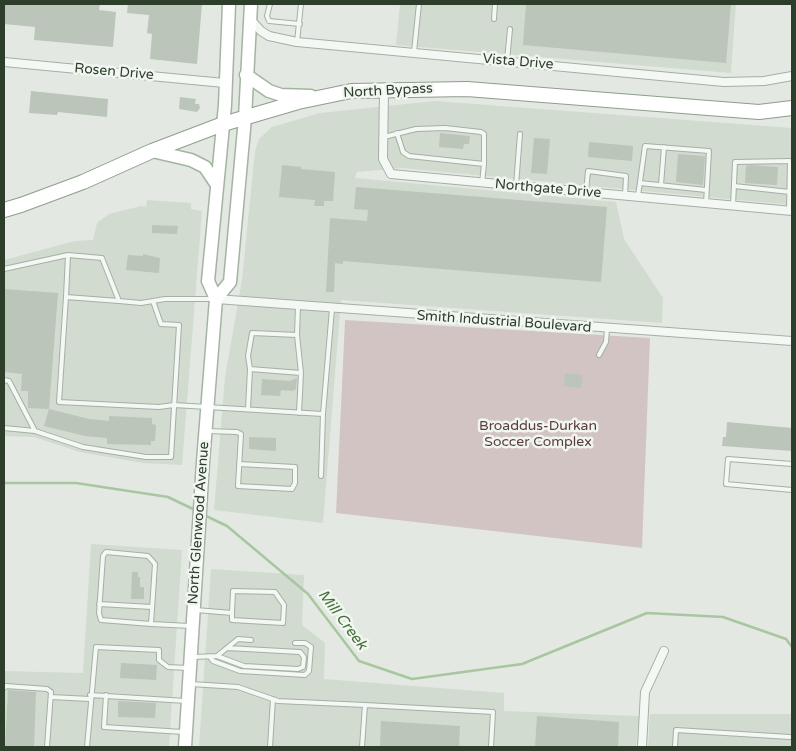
<!DOCTYPE html>
<html>
<head>
<meta charset="utf-8">
<style>
  body { margin:0 }
  #map { position:relative; width:796px; height:751px; overflow:hidden; background:#e3e9e2; font-family:"Varela Round",sans-serif }
  canvas { display:block }
  .frame { position:absolute; inset:0; border:5px solid #2d3f2b; pointer-events:none }
</style>
</head>
<body>
<div id="map">
<canvas width="796" height="751"></canvas>
<div class="frame"></div>
</div>
<script>
const ctx = document.querySelector('canvas').getContext('2d');
ctx.lineJoin = 'round';
function fill(path, color) { ctx.fillStyle = color; ctx.fill(path, 'evenodd'); }
const shape = rows => new Path2D(rows.map(r => 'M' + r).join(''));
function strokePath(path, color, width, dash) { ctx.strokeStyle = color; ctx.lineWidth = width; ctx.lineCap = dash ? 'butt' : 'round'; ctx.setLineDash(dash || []); ctx.stroke(path); }
function label(font, color, halo, rows, align = 'center') {
  ctx.font = font + ' "Varela Round",sans-serif'; ctx.lineWidth = 5; ctx.setLineDash([]); ctx.textBaseline = 'middle'; ctx.strokeStyle = halo; ctx.fillStyle = color; for (const [text, x, y, turn = 0] of rows) {
    ctx.save(); ctx.translate(x, y); ctx.rotate((+turn || 0) * Math.PI / 180); ctx.textAlign = isNaN(turn) ? turn : align; if (halo) ctx.strokeText(text, 0, 0); ctx.fillText(text, 0, 0); ctx.restore();
  }
}
const built = shape([
  [400,4,736,4,731,73,396,45],
  [435,101,792,128,792,205,401,168,357,172,355,178,616,202,624,239,663,298,662,323,341,300,323,523,214,510,225,377,242,280,255,151,259,139,272,127,320,113],
  [147,200,191,203,191,209,202,211,182,465,142,463,80,452,34,437,4,436,4,260,75,241,93,240,97,223,109,214,141,206,146,207],
  [91,544,182,550,169,747,4,747,4,671,83,673],
  [211,569,304,575,302,625,325,643,324,679,504,693,504,711,639,716,636,747,199,747],
  [650,714,792,714,792,747,648,747]
]);
const green = shape([
  [345,320,650,338,642,548,336,513]
]);
const stream = shape([
  [4,483,76,483,168,497,195,510],
  [204,515,227,526,308,594,359,661,412,679,522,664,647,613,723,617,786,639,792,647]
]);
const building = shape([
  [4,4,100,4,99,10,116,12,113,47,34,40,35,27,4,24],
  [128,4,202,4,197,64,150,59,152,34,147,33,149,15,127,13],
  [526,4,731,4,726,63,523,45],
  [31,91,108,99,107,117,58,112,57,115,29,113],
  [180,97,196,99,195,104,199,104,200,108,197,112,179,109],
  [440,133,470,136,469,144,464,144,463,149,439,147],
  [534,138,550,139,547,174,531,173],
  [589,142,633,146,632,161,588,157],
  [678,154,705,156,703,185,676,182],
  [282,165,301,167,301,169,335,172,333,201,324,201,324,206,314,206,315,200,279,197],
  [750,165,778,167,777,185,745,183,746,166],
  [356,187,607,207,601,282,343,261,343,264,335,263,334,292,326,292,330,218,367,221,368,210,354,209],
  [152,225,178,226,177,234,152,233],
  [143,254,160,258,159,273,126,270,128,255,143,256],
  [4,289,58,293,49,409,28,408,28,391,21,391,22,374,4,372],
  [565,373,583,375,581,388,564,386],
  [297,378,296,389,293,391,281,390,280,396,261,395,262,379,290,381],
  [49,409,89,419,109,421,109,416,152,418,152,424,156,425,155,441,151,441,151,445,107,444,107,438,85,436,44,426],
  [727,422,792,428,792,451,722,446,723,437,726,437],
  [249,437,276,438,276,451,249,449],
  [132,572,138,572,138,577,140,577,140,587,144,587,144,599,131,599],
  [121,663,157,665,156,680,120,678],
  [8,690,36,692,34,747,5,747],
  [118,701,156,703,155,718,118,717],
  [537,716,619,722,618,747,535,747],
  [381,721,460,726,459,747,380,747]
]);
const lane = shape([
  [270,4,267,16,269,21,300,24],
  [494,19,495,4],
  [297,42,301,4],
  [414,52,419,4],
  [507,61,510,29],
  [397,133,403,152,409,156,484,164],
  [384,137,416,129,445,128,481,132,484,134,484,164,482,183],
  [640,183,706,190],
  [661,185,664,147],
  [516,186,520,134],
  [734,186,790,192],
  [586,192,588,171,626,176,625,196],
  [638,196,645,146,709,151,706,204],
  [733,206,735,162,790,161,789,211],
  [4,269,68,255],
  [66,297,59,402,159,407,174,405,323,414,332,309],
  [119,301,102,258,68,255,66,297,119,301,141,303,165,299,214,299],
  [298,306,297,335,301,373,299,413],
  [599,355,606,342,607,329],
  [250,369,248,356,252,333,297,335],
  [4,380,9,381,35,431],
  [248,409,250,369,301,373],
  [4,428,35,431,83,447,146,457,171,457,179,325,161,324,153,301],
  [207,431,237,432,241,434,238,486,292,489,295,483,295,467,239,464],
  [792,464,728,459,726,484,792,490],
  [321,476,323,414],
  [99,604,152,607],
  [196,610,232,613,233,591,275,592,284,605,283,623,232,620,232,613],
  [151,624,155,564,148,556,106,552,103,556,99,613,101,620,151,624,190,626],
  [217,656,244,666,298,669,303,667,304,657,300,652,227,648],
  [193,657,217,656,238,639,251,640],
  [210,657,213,661,240,671,305,675,309,671,311,647,305,643,295,643],
  [191,684,238,687,278,701,365,705,362,747],
  [4,688,6,686,47,689,51,692,47,747],
  [90,695,186,701],
  [106,695,104,727,183,732],
  [51,697,90,699],
  [365,705,493,712,491,747],
  [87,747,96,647,159,650,159,660,168,667,187,668],
  [270,747,273,699],
  [675,747,676,730,790,737]
]);
const street = shape([
  [250,19,261,31,269,36,297,42,724,82,764,81,792,76],
  [4,62,224,83],
  [384,90,383,159,391,174,792,211],
  [216,299,792,341],
  [642,747,645,692,664,651]
]);
const primary = shape([
  [246,75,269,91,281,95,311,96],
  [152,151,191,160,205,167,217,185],
  [216,299,230,282,245,118,251,4],
  [185,747,203,462,216,299,208,281,225,105,229,4]
]);
const highway = shape([
  [4,210,21,205,83,182,152,151,223,124,298,102,351,91,467,89,759,112,792,108]
]);
const streetNames = [
  ["Vista Drive",518,62,5],
  ["Rosen Drive",114,72,5],
  ["North Bypass",388,91,-3],
  ["Northgate Drive",548,189,5],
  ["Smith Industrial Boulevard",504,322,4],
  ["North Glenwood Avenue",199,523,-86]
];
const parkNames = [
  ["Broaddus-Durkan",538,426],
  ["Soccer Complex",538,442]
];
const waterNames = [
  ["Mill Creek",342,620,53]
];
fill(built, '#d1dbd0');
fill(green, '#d2c4c3');
strokePath(stream, '#a8c6a0', 2.5);
fill(building, '#bbc5b9');
strokePath(lane, '#a5afa4', 6);
strokePath(street, '#a5afa4', 10);
strokePath(primary, '#a4b4a2', 15);
strokePath(highway, '#8d9e8a', 16);
strokePath(lane, '#f4f8f4', 4);
strokePath(street, '#f4f8f4', 8);
strokePath(primary, '#fff', 12);
strokePath(highway, '#fff', 14);
label('14px', '#2d3f2b', '#f2f6f1', streetNames);
label('14px', '#5a3c3a', '#f2f6f1', parkNames);
label('italic 15px', '#437039', '#f2f6f1', waterNames);
</script>
</body>
</html>
